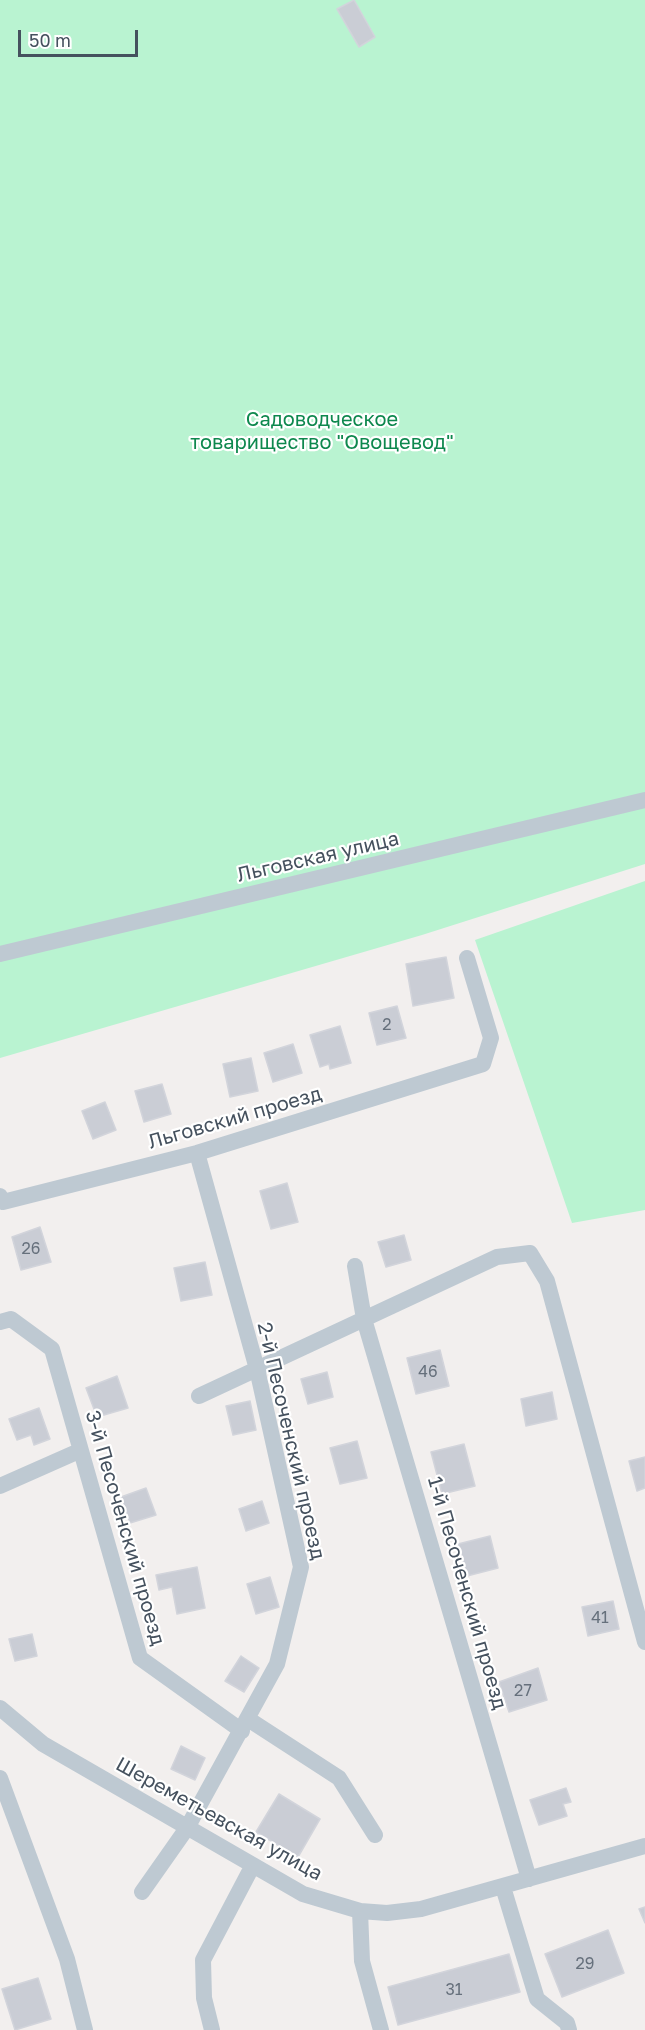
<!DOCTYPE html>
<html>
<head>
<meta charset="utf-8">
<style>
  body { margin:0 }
  #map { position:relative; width:645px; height:2030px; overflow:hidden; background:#f2efee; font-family:"Golos Text",sans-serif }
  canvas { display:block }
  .scale { position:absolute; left:18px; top:30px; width:120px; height:27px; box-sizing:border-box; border:3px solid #45515e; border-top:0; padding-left:8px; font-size:18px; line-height:21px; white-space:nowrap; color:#45515e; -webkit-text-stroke:4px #fff; paint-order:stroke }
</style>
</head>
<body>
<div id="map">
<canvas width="645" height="2030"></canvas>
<div class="scale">50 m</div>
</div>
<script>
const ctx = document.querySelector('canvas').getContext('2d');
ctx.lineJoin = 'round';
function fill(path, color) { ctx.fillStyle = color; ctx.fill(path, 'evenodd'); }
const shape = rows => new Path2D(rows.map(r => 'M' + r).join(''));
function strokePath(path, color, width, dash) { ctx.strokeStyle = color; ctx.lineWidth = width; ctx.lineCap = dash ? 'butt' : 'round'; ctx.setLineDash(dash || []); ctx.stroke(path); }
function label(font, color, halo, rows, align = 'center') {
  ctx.font = font + ' "Golos Text",sans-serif'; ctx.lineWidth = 4.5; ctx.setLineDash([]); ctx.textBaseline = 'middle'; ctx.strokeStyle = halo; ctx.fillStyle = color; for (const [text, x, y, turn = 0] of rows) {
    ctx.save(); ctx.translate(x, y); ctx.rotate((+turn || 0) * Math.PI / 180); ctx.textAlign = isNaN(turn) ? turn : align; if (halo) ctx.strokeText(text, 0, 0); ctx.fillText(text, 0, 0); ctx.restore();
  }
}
const green = shape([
  [0,0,645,0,645,864,422,935,0,1058],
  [645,881,645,1210,572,1223,475,940]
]);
const building = shape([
  [354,0,375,37,359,47,337,9,354,0],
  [446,957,454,998,413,1006,406,964,446,957],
  [397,1006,406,1038,377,1045,369,1013,397,1006],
  [340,1026,351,1063,330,1069,329,1064,320,1067,310,1035,340,1026],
  [293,1044,302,1073,273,1082,264,1053,293,1044],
  [251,1058,258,1091,230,1097,223,1064,251,1058],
  [162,1084,171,1114,144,1122,135,1091,162,1084],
  [105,1102,116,1130,93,1139,82,1111,105,1102],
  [287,1183,298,1222,271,1229,260,1191,287,1183],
  [40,1227,51,1262,21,1270,12,1237,40,1227],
  [404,1235,411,1260,386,1267,378,1242,404,1235],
  [205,1262,212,1295,181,1301,174,1268,205,1262],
  [440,1350,449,1386,416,1394,407,1358,440,1350],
  [327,1372,333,1397,308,1404,301,1379,327,1372],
  [117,1376,128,1408,97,1417,86,1388,117,1376],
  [552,1392,557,1419,526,1426,521,1399,552,1392],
  [250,1401,256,1430,233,1435,226,1406,250,1401],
  [39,1408,50,1439,34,1445,31,1435,17,1440,9,1419,39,1408],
  [357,1441,367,1478,340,1484,330,1448,357,1441],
  [464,1444,475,1486,442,1494,431,1452,464,1444],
  [645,1457,645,1488,637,1491,629,1461,645,1457],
  [146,1488,156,1515,130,1523,121,1497,146,1488],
  [262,1501,269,1523,246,1531,239,1509,262,1501],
  [490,1536,498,1568,467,1576,458,1544,490,1536],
  [197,1567,205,1608,177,1614,172,1587,159,1590,156,1575,197,1567],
  [270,1577,279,1607,256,1614,247,1584,270,1577],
  [613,1601,619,1629,588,1636,582,1607,613,1601],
  [32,1634,37,1656,15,1661,9,1639,32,1634],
  [241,1656,259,1668,244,1692,225,1681,241,1656],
  [538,1668,547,1700,509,1712,499,1682,538,1668],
  [181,1746,205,1758,195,1780,171,1769,181,1746],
  [566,1788,571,1802,563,1804,567,1816,539,1825,530,1800,566,1788],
  [279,1794,320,1819,298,1857,256,1832,279,1794],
  [645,1907,645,1923,639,1909,645,1907],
  [608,1930,624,1973,562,1997,545,1954,608,1930],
  [509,1954,520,1992,398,2025,388,1987,509,1954],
  [38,1978,51,2019,15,2030,2,1989,38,1978]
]);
const minor = shape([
  [0,954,645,800],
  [0,1196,3,1202,197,1153,483,1064,491,1038,467,958],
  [355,1266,364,1319,529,1879],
  [0,1322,11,1319,52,1349,140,1658,242,1731],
  [199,1396,497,1257,530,1253,547,1281,645,1642],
  [0,1486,79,1451],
  [0,1708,43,1744,303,1894,360,1911,387,1913,421,1909,645,1846],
  [248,1719,339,1778,375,1835],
  [0,1778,67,1959,85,2030],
  [503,1887,537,1999,567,2023,569,2030],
  [142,1892,187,1828,277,1664,301,1567,257,1369,197,1153],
  [360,1911,362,1961,381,2030],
  [212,2030,204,1998,203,1960,253,1865]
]);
const numberNames = [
  ["2",387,1025],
  ["26",31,1249],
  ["46",428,1372],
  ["41",600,1618],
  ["27",523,1691],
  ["29",585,1964],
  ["31",454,1990]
];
const parkNames = [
  ["Садоводческое",322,420],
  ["товарищество \"Овощевод\"",322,443]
];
const streetNames = [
  ["Льговская улица",318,857,-13],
  ["Льговский проезд",235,1118,-16],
  ["2-й Песоченский проезд",291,1441,77],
  ["3-й Песоченский проезд",125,1528,74],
  ["1-й Песоченский проезд",467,1593,74],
  ["Шереметьевская улица",219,1819,29]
];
fill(green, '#b9f3d1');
fill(building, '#cacdd5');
strokePath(building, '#d2d4db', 1.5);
strokePath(minor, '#bec9d2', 16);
label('16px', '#66707c', null, numberNames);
label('20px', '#0e884e', '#fff', parkNames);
label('20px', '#45515e', '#fff', streetNames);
</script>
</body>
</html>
